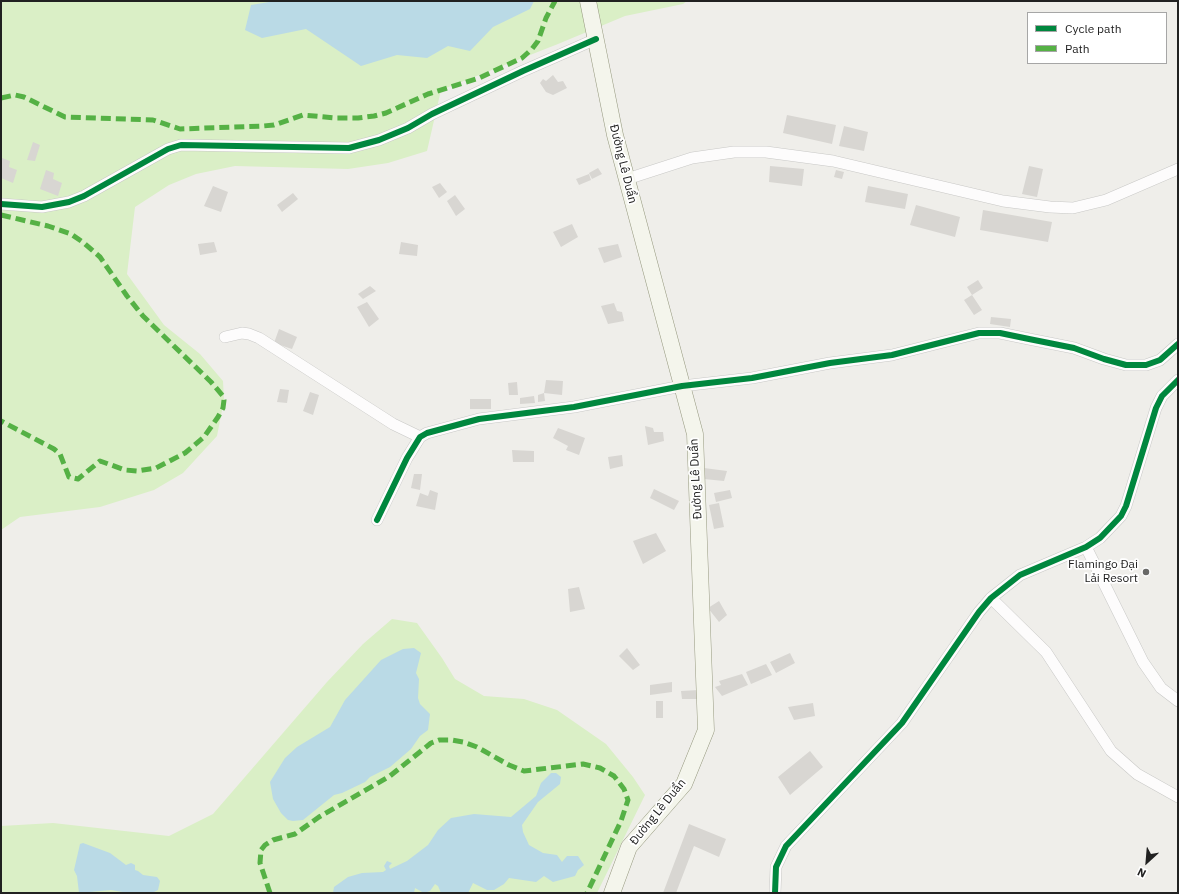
<!DOCTYPE html>
<html>
<head>
<meta charset="utf-8">
<style>
  body { margin:0 }
  #map { position:relative; width:1179px; height:894px; overflow:hidden; background:#efeeea; font-family:"IBM Plex Sans",sans-serif }
  canvas { display:block }
  .frame { position:absolute; inset:0; border:2px solid #212121; pointer-events:none }
  .legend { position:absolute; left:1027px; top:12px; width:140px; height:52px; box-sizing:border-box; background:#fff; border:1px solid #a6a6a6; margin:0; padding:5px 7px; list-style:none; font-size:12px; color:#212121 }
  .legend li { display:flex; align-items:center; gap:8px; height:20px }
  .legend b { width:20px; border:1px solid #a6a6a6 }
  .north { position:absolute; left:1127px; top:842px; width:40px; height:40px; -webkit-text-stroke:3px #fff; paint-order:stroke; rotate:206deg; font-size:11px; font-weight:700; line-height:16px; text-align:center; color:#212121 }
  .north::after { content:''; display:block; margin:auto; width:14px; height:18px; background:#212121; clip-path:polygon(50% 0,100% 100%,50% 72%,0 100%) }
</style>
</head>
<body>
<div id="map">
<canvas width="1179" height="894"></canvas>
<div class="frame"></div>
<ul class="legend">
<li><b style="height:5px;background:#00873e"></b>Cycle path</li>
<li><b style="height:5px;background:#55b145"></b>Path</li>
</ul>
<div class="north">N</div>
</div>
<script>
const ctx = document.querySelector('canvas').getContext('2d');
ctx.lineJoin = 'round';
function fill(path, color) { ctx.fillStyle = color; ctx.fill(path, 'evenodd'); }
const shape = rows => new Path2D(rows.map(r => 'M' + r).join(''));
function strokePath(path, color, width, dash) { ctx.strokeStyle = color; ctx.lineWidth = width; ctx.lineCap = dash ? 'butt' : 'round'; ctx.setLineDash(dash || []); ctx.stroke(path); }
function label(font, color, halo, rows, align = 'center') {
  ctx.font = font + ' "IBM Plex Sans",sans-serif'; ctx.lineWidth = 3.5; ctx.setLineDash([]); ctx.textBaseline = 'middle'; ctx.strokeStyle = halo; ctx.fillStyle = color; for (const [text, x, y, turn = 0] of rows) {
    ctx.save(); ctx.translate(x, y); ctx.rotate((+turn || 0) * Math.PI / 180); ctx.textAlign = isNaN(turn) ? turn : align; if (halo) ctx.strokeText(text, 0, 0); ctx.fillText(text, 0, 0); ctx.restore();
  }
}
const grass = shape([
  [1,1,687,1,683,4,625,16,558,44,441,90,427,151,388,163,348,169,235,166,196,174,169,185,135,207,127,274,164,325,200,354,223,381,224,400,217,436,183,473,154,490,100,507,20,517,1,530],
  [392,619,417,623,442,658,455,679,484,696,524,699,557,710,606,744,633,777,645,795,597,893,1,893,1,826,53,823,169,836,213,814,327,682,363,644]
]);
const water = shape([
  [275,1,534,1,530,9,493,27,470,51,448,46,427,58,397,55,361,66,306,29,262,38,245,30,251,5],
  [414,648,421,653,416,673,419,679,418,698,420,704,430,714,428,730,420,736,411,749,390,767,370,777,365,782,342,793,334,795,303,820,293,821,288,820,281,813,273,799,270,782,285,758,297,747,330,727,345,700,381,660,403,649],
  [551,773,556,773,561,777,560,784,538,802,522,825,523,832,529,845,543,853,557,855,562,862,567,856,578,856,584,865,578,870,575,876,553,882,544,876,536,882,509,878,504,884,494,890,487,890,473,883,468,893,441,893,438,886,435,884,430,891,424,893,415,888,414,893,333,893,334,887,348,877,362,873,383,872,386,870,384,866,387,861,392,863,389,866,390,869,407,861,428,845,438,830,451,818,474,814,511,817,536,796,541,783],
  [83,843,110,853,126,865,131,863,135,865,135,870,138,871,143,875,157,877,160,881,158,890,152,893,129,893,111,890,79,893,77,876,74,870,80,844]
]);
const building = shape([
  [553,75,558,82,563,81,567,88,553,95,546,92,540,83,543,79,546,81],
  [787,115,836,125,832,144,783,133],
  [844,126,868,132,864,151,839,146],
  [33,142,40,145,35,161,27,160],
  [2,158,10,161,9,167,17,170,13,183,1,178],
  [770,166,804,169,802,186,769,182],
  [1029,166,1043,169,1037,197,1022,194],
  [598,168,602,174,592,179,589,173],
  [46,170,54,173,53,179,62,183,58,196,40,189],
  [836,170,844,172,842,179,834,177],
  [589,174,591,180,579,185,576,179],
  [440,183,447,192,439,198,432,187],
  [213,186,228,192,221,212,204,206],
  [868,186,908,194,905,209,865,202],
  [293,193,298,199,282,212,277,205],
  [455,195,465,209,456,216,447,201],
  [916,205,960,217,955,237,910,225],
  [983,210,1052,222,1048,242,980,230],
  [572,224,578,237,561,247,553,232],
  [214,242,217,252,200,255,198,244],
  [401,242,418,245,417,256,399,254],
  [618,244,622,257,604,263,598,248],
  [978,280,983,288,972,295,982,310,974,315,964,300,972,295,967,287],
  [370,286,376,291,363,299,358,294],
  [367,302,379,319,369,327,357,307],
  [614,303,617,311,622,312,624,321,608,324,601,306],
  [991,317,1011,319,1010,327,990,324],
  [279,329,297,337,292,349,274,343],
  [546,380,563,381,562,395,544,393],
  [517,382,518,395,509,395,508,383],
  [280,389,289,390,287,403,277,402],
  [310,392,319,395,313,415,303,411],
  [544,393,545,401,538,402,538,395],
  [534,396,535,403,520,404,520,398],
  [470,399,491,399,491,409,470,409],
  [645,426,653,428,654,432,663,432,664,441,648,445],
  [558,428,585,438,579,455,566,450,568,446,553,438],
  [512,450,534,451,534,462,513,462],
  [622,455,623,466,610,469,608,457],
  [704,468,727,471,724,481,704,479],
  [414,474,422,474,420,490,411,488],
  [654,489,679,501,674,510,650,498],
  [430,490,438,493,435,510,416,506,420,493,428,496],
  [730,490,732,498,716,502,714,493],
  [719,503,724,527,714,529,709,505],
  [656,533,666,551,643,564,633,541],
  [579,587,585,609,570,612,568,589],
  [719,601,727,615,719,622,708,608],
  [627,648,640,665,633,670,619,656],
  [790,653,795,663,776,673,770,662],
  [766,664,772,675,751,684,746,672],
  [742,674,748,685,722,696,715,687,721,685,719,681],
  [672,682,672,692,650,695,650,685],
  [699,690,699,699,682,699,681,691],
  [656,701,663,701,663,718,656,718],
  [813,703,815,716,794,720,788,707],
  [810,751,823,767,790,795,778,777],
  [689,824,726,839,719,857,694,846,676,893,663,893]
]);
const minor = shape([
  [627,179,692,158,734,152,766,152,833,161,1003,201,1050,207,1073,208,1106,200,1178,169],
  [1,204,42,207,69,202,84,196,168,149,181,145,349,148,379,140,408,128,432,114,523,71,596,39],
  [225,337,242,333,249,334,259,338,393,424,420,437],
  [377,520,407,458,420,437,427,433,479,419,574,407,682,386,752,378,830,363,892,355,979,333,1000,333,1029,339,1074,348,1104,359,1126,365,1146,365,1160,360,1178,344],
  [1086,547,1143,662,1161,688,1178,701],
  [991,598,1046,652,1111,751,1137,774,1178,797],
  [775,893,776,867,786,846,902,723,979,612,991,598,1020,575,1086,547,1100,538,1121,516,1126,506,1156,408,1162,396,1178,380]
]);
const secondary = shape([
  [588,1,615,135,695,434,706,730,684,784,629,847,612,893]
]);
const quiet = shape([
  [1,98,15,95,24,97,65,117,153,120,180,129,263,126,274,125,303,115,335,118,358,118,374,116,386,113,428,94,479,78,522,58,532,49,538,41,546,18,555,1],
  [1,215,48,226,71,234,84,243,100,257,127,296,143,316,211,382,223,396,224,400,223,408,218,417,204,437,185,453,156,468,137,471,125,470,100,461,78,479,69,477,60,454,54,449,1,421],
  [270,893,260,863,261,850,265,845,273,840,295,834,319,817,390,776,431,743,439,740,452,740,463,742,477,747,509,765,524,771,583,764,600,768,614,776,624,789,628,800,621,821,587,893]
]);
const cycleway = shape([
  [1,204,42,207,69,202,84,196,168,149,181,145,349,148,379,140,408,128,432,114,523,71,596,39],
  [377,520,407,458,420,437,427,433,479,419,574,407,682,386,752,378,830,363,892,355,979,333,1000,333,1029,339,1074,348,1104,359,1126,365,1146,365,1160,360,1178,344],
  [775,893,776,867,786,846,902,723,979,612,991,598,1020,575,1086,547,1100,538,1121,516,1126,506,1156,408,1162,396,1178,380]
]);
const markers = [
  [1146,572,4,"#696967"]
];
const streetNames = [
  ["Đường Lê Duẩn",623,164,76],
  ["Đường Lê Duẩn",696,479,-93],
  ["Đường Lê Duẩn",658,812,-51]
];
const poiNames = [
  ["Flamingo Đại",1138,565],
  ["Lải Resort",1138,579]
];
fill(grass, '#daefc6');
fill(water, '#badae6');
fill(building, '#d8d6d2');
strokePath(minor, '#c8c8c6', 12);
strokePath(secondary, '#979a80', 17);
strokePath(minor, '#fdfcfc', 11);
strokePath(secondary, '#f4f5ec', 16);
strokePath(quiet, '#55b145', 5, [10, 5]);
strokePath(cycleway, '#00873e', 6);
for (const [x, y, r, color] of markers) { const dot = new Path2D(); dot.arc(x, y, r, 0, 2 * Math.PI); ctx.fillStyle = color; ctx.fill(dot); strokePath(dot, '#fff', 1.5); }
label('12px', '#212121', '#fff', streetNames);
label('12px', '#212121', '#fff', poiNames, 'right');
</script>
</body>
</html>
